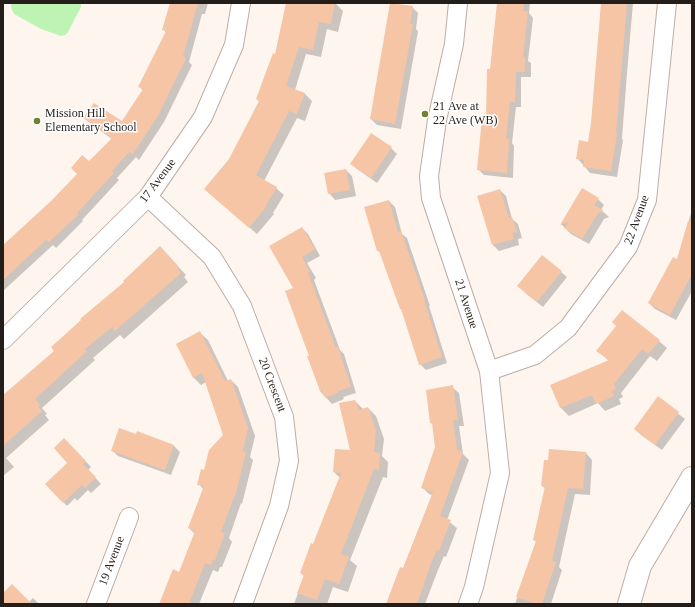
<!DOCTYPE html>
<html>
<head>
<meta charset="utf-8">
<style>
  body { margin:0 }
  #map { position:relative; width:695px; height:607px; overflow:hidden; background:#fff5ef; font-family:Georgia,serif }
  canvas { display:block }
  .frame { position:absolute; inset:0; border:4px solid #241e1a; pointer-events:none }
</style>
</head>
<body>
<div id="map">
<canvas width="695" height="607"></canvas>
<div class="frame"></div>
</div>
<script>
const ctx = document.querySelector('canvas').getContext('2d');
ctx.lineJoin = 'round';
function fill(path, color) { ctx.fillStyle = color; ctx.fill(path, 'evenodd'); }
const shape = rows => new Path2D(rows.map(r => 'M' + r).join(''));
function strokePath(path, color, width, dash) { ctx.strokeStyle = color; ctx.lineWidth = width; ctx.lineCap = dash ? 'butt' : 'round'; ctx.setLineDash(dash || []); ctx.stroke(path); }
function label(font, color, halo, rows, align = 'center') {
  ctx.font = font + ' Georgia,serif'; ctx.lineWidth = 3; ctx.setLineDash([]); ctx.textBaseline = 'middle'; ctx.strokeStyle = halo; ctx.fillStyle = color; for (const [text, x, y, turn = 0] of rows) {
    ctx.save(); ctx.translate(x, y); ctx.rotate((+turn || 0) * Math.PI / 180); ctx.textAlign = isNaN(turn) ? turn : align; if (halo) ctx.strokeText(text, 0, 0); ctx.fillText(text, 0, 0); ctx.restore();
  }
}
const green = shape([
  [11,3,81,3,81,7,68,32,65,35,61,36,41,29,14,14,11,7]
]);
const shadow = shape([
  [171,3,208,3,205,14,202,14,189,62,192,65,164,122,139,160,136,157,117,178,119,180,82,220,83,221,56,248,53,245,3,291,3,247,52,202,112,139,91,124,85,118,122,123,143,91,139,86,166,33,164,30],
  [287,3,335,3,343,11,338,32,327,29,321,57,306,54,295,90,304,93,312,101,305,121,297,118,264,181,276,188,284,195,273,213,274,214,257,234,205,189,230,160,260,102,257,99,276,55],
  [498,3,530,3,529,13,533,18,528,61,531,63,531,77,521,77,521,107,516,107,512,143,514,146,513,178,484,175,478,169,487,120],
  [602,3,633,3,627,73,622,139,623,140,617,177,590,173,578,159,589,143,592,123],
  [412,7,418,13,416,29,418,31,401,129,377,125,371,119],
  [391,148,397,154,377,183,357,169,351,163],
  [346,170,352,176,356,196,335,200,329,193],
  [500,190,506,196,512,219,518,224,522,238,518,239,519,245,499,251,493,245,478,196],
  [598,199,604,205,601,210,609,217,604,219,589,244,571,234,561,224],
  [389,201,395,207,402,234,407,238,430,306,429,306,447,363,426,370,420,364,403,310,381,253,378,251],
  [692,210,692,291,676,320,655,309,649,303,677,260],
  [302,228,308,234,320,256,307,263,316,278,314,280,340,350,344,354,356,393,343,397,344,399,332,404,320,391,310,356,295,288],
  [168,256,186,275,184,277,188,282,124,339,120,335,93,358,95,360,42,408,47,414,45,415,49,420,6,458,14,467,3,476,3,396],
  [561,272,567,277,543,307,524,292],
  [200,333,208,340,228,381,231,380,238,387,255,436,250,457,253,460,242,504,241,503,229,538,232,542,222,567,220,567,218,572,213,570,199,604,160,604,180,573,195,534,189,528,203,489,199,484,224,435,206,382,201,385,193,377],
  [659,341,667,348,657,361,650,356,621,393,623,397,619,399,621,404,605,411,598,403,569,416,561,408,552,385,609,361,598,351],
  [452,387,459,393,464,426,459,426,463,454,469,460,447,520,457,528,446,557,444,556,438,570,425,604,387,604,403,569,432,495,429,494,422,487,436,447,433,425,431,423],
  [658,398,685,419,662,450,641,435,635,429],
  [355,401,363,409,368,408,376,416,384,439,382,456,388,462,387,478,383,477,350,560,357,566,348,592,333,587,327,604,294,604,304,576,301,573,314,545,340,478,334,472,352,452],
  [136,436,174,446,180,452,171,475,118,456,112,450],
  [70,445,91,467,88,470,101,484,91,493,88,490,77,501,75,498,67,506,46,484,69,463],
  [586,453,592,460,590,495,575,494,559,567,562,570,551,604,515,604,536,542,534,540,545,488,542,486],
  [3,594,29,602,33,598,39,604,3,604]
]);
const building = shape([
  [170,3,198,3,183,56,186,58,158,116,133,154,129,152,112,171,114,173,77,213,78,215,49,242,46,240,3,280,3,245,51,201,77,174,71,168,82,155,89,161,112,138,83,118,94,103,122,121,143,89,138,87,166,31,162,30],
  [286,3,335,3,331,24,319,22,313,50,299,47,286,86,305,93,297,114,289,111,256,175,277,187,266,205,267,206,249,228,204,189,229,159,259,101,256,99,273,53,275,54],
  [390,3,413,6,410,24,413,24,395,124,370,119],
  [497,3,524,3,523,11,528,11,523,57,525,57,525,72,516,72,515,102,510,102,506,138,509,139,507,173,477,170,482,118,486,119,487,69,490,69],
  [601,3,627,4,616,133,617,134,611,171,583,167,584,160,576,159,579,140,588,142,591,123],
  [371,133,392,147,371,178,350,164],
  [346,169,350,190,328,194,324,173],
  [582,188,599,198,594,205,604,211,598,213,582,239,564,228,569,222,560,225],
  [500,189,509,218,512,217,517,232,512,233,514,239,492,245,477,196],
  [389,200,398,232,401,231,425,300,424,300,442,357,419,365,401,309,400,309,379,251,377,251,364,207],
  [688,221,692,221,692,274,670,315,648,303,673,257,677,259],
  [302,227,315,249,302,257,310,272,308,273,336,348,338,347,351,387,338,391,338,393,325,398,322,390,320,391,307,356,309,356,285,291,293,288,269,246],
  [160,246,179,267,177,268,181,273,115,331,112,327,85,349,87,351,35,399,40,405,38,407,42,411,3,446,3,395,54,351,51,347,81,320,80,319,124,282,123,281],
  [542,255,562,271,537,302,517,286],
  [622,310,660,340,648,354,642,349,614,384,616,389,612,391,614,396,596,404,592,395,560,408,550,385,609,360,596,351,616,326,612,322],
  [200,331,225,381,231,379,248,428,243,451,246,452,235,497,234,497,221,532,225,533,215,560,213,560,211,565,205,563,189,604,159,604,173,569,179,572,195,531,188,528,204,486,197,485,201,469,204,470,209,450,223,435,202,373,193,378,176,344],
  [453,385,458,420,453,420,457,450,463,452,440,516,451,520,439,551,437,550,431,563,417,604,386,604,400,567,403,568,433,492,421,488,435,447,432,423,430,423,426,390],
  [658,396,679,412,655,445,634,429],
  [355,400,359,410,368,407,376,430,374,452,380,453,379,470,374,469,341,554,349,557,339,584,325,579,317,600,297,593,304,575,300,573,311,543,313,544,341,473,333,472,335,449,350,450,339,403],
  [119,428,136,434,137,431,174,445,165,470,111,451],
  [64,438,86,461,83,464,96,477,85,488,82,485,63,503,45,484,67,463,54,448],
  [549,449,586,452,583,489,568,488,552,561,556,562,542,604,537,604,516,597,536,541,533,540,545,486,541,486,544,460,548,460],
  [12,584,32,604,3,604,3,593]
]);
const street = shape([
  [458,3,454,44,437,120,429,176,431,198,489,371,500,473,474,587,468,604],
  [148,197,212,257,242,306,284,417,289,461,279,506,243,604],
  [3,340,148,197,203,117,234,45,241,3],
  [489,371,535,355,568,328,628,247,647,200,667,3],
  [96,604,129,517]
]);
const secondary = shape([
  [629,604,640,566,692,478]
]);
const markers = [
  [425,114,4,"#72812f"],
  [37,121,4,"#72812f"]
];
const poiNames = [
  ["21 Ave at",433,107],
  ["22 Ave (WB)",433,121],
  ["Mission Hill",45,114],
  ["Elementary School",45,128]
];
const streetNames = [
  ["17 Avenue",158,181,-53],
  ["22 Avenue",637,220,-70],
  ["21 Avenue",466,304,72],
  ["20 Crescent",272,385,69],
  ["19 Avenue",112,561,-69]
];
fill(green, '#bef4b3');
fill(shadow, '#0003');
fill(building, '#f5c5a6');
strokePath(street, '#bdada4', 20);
strokePath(secondary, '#bdada4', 24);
strokePath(street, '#fff', 18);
strokePath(secondary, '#fff', 22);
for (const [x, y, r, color] of markers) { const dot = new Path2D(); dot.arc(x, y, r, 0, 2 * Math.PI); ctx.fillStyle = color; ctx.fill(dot); strokePath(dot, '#fff', 1.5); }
label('12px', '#241e1a', '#fff', poiNames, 'left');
label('12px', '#241e1a', '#fff', streetNames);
</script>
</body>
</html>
